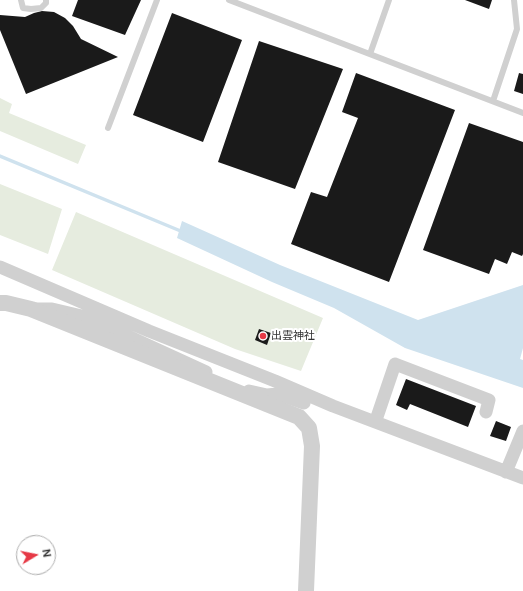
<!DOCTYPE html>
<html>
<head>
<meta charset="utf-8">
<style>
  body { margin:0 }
  #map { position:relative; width:523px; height:591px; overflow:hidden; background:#fff; font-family:"DM Sans",sans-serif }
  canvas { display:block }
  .north { position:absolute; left:16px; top:535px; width:40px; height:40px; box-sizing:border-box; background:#fff; border:1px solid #adadad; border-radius:50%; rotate:80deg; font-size:11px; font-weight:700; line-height:16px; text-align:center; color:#333 }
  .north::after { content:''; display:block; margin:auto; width:14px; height:18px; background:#e63946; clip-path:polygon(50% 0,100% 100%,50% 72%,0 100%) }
</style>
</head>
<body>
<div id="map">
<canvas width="523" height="591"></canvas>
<div class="north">N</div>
</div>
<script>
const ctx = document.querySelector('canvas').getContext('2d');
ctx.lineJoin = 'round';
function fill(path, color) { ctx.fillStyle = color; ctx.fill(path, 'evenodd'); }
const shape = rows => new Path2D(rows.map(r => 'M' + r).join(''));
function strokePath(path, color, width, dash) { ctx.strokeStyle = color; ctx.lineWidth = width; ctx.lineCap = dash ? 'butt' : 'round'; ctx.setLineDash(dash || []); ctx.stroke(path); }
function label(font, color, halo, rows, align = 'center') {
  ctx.font = font + ' "DM Sans","Noto Sans JP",sans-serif'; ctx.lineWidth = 4; ctx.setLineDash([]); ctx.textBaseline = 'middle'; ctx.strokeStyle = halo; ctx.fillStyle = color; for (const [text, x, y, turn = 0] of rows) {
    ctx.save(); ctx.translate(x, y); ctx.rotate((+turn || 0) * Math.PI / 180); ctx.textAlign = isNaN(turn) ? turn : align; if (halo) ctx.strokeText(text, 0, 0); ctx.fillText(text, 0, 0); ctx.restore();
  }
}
const green = shape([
  [0,98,12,104,9,113,86,145,78,164,0,131],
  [0,184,62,209,48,254,0,235],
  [76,212,323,318,301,371,235,349,52,270]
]);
const water = shape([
  [182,221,280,265,418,320,523,285,523,348,520,359,523,360,523,388,405,348,334,308,272,282,177,238]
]);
const stream = shape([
  [0,156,183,232]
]);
const building = shape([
  [78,0,141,0,125,35,72,16],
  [465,0,492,0,489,9],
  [42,11,54,12,65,18,73,26,81,39,118,57,26,94,0,30,0,15,25,17,34,13],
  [172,13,242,40,203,142,133,115],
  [259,41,343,69,295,189,218,162],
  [356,73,455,110,389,282,291,244,311,192,327,197,358,118,342,112],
  [519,73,523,74,523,94,514,91],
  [469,123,523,142,523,254,522,256,512,252,507,264,495,259,489,274,423,250],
  [259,329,271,333,267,345,255,340],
  [406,379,476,406,468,427,410,404,407,410,396,405],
  [496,421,511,427,506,441,490,436]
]);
const service = shape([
  [21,0,23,8,31,9,41,8,46,3,46,0],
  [229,0,523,113],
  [370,54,389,0],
  [493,101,517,29,514,0],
  [108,128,157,0]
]);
const minor = shape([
  [0,267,149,331,275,381,333,406,523,478],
  [34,309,52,309,86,317,206,372],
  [249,391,267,395,278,394,304,403],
  [377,417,395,364,489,400,486,412],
  [506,472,523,431]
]);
const tertiary = shape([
  [0,303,6,303,31,309,299,417,309,428,312,446,306,591]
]);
const markers = [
  [263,336,4,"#e63946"]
];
const poiNames = [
  ["出雲神社",271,336]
];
fill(green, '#e6ecdf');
fill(water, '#cfe2ee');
strokePath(stream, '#cfe2ee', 3.5);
fill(building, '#1a1a1a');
strokePath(service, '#d0d0d0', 6);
strokePath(minor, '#d0d0d0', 13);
strokePath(tertiary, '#d0d0d0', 16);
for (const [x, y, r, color] of markers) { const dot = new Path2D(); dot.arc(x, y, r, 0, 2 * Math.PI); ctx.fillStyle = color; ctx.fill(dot); strokePath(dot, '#fff', 1.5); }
label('11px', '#333', '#fff', poiNames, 'left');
</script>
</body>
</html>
